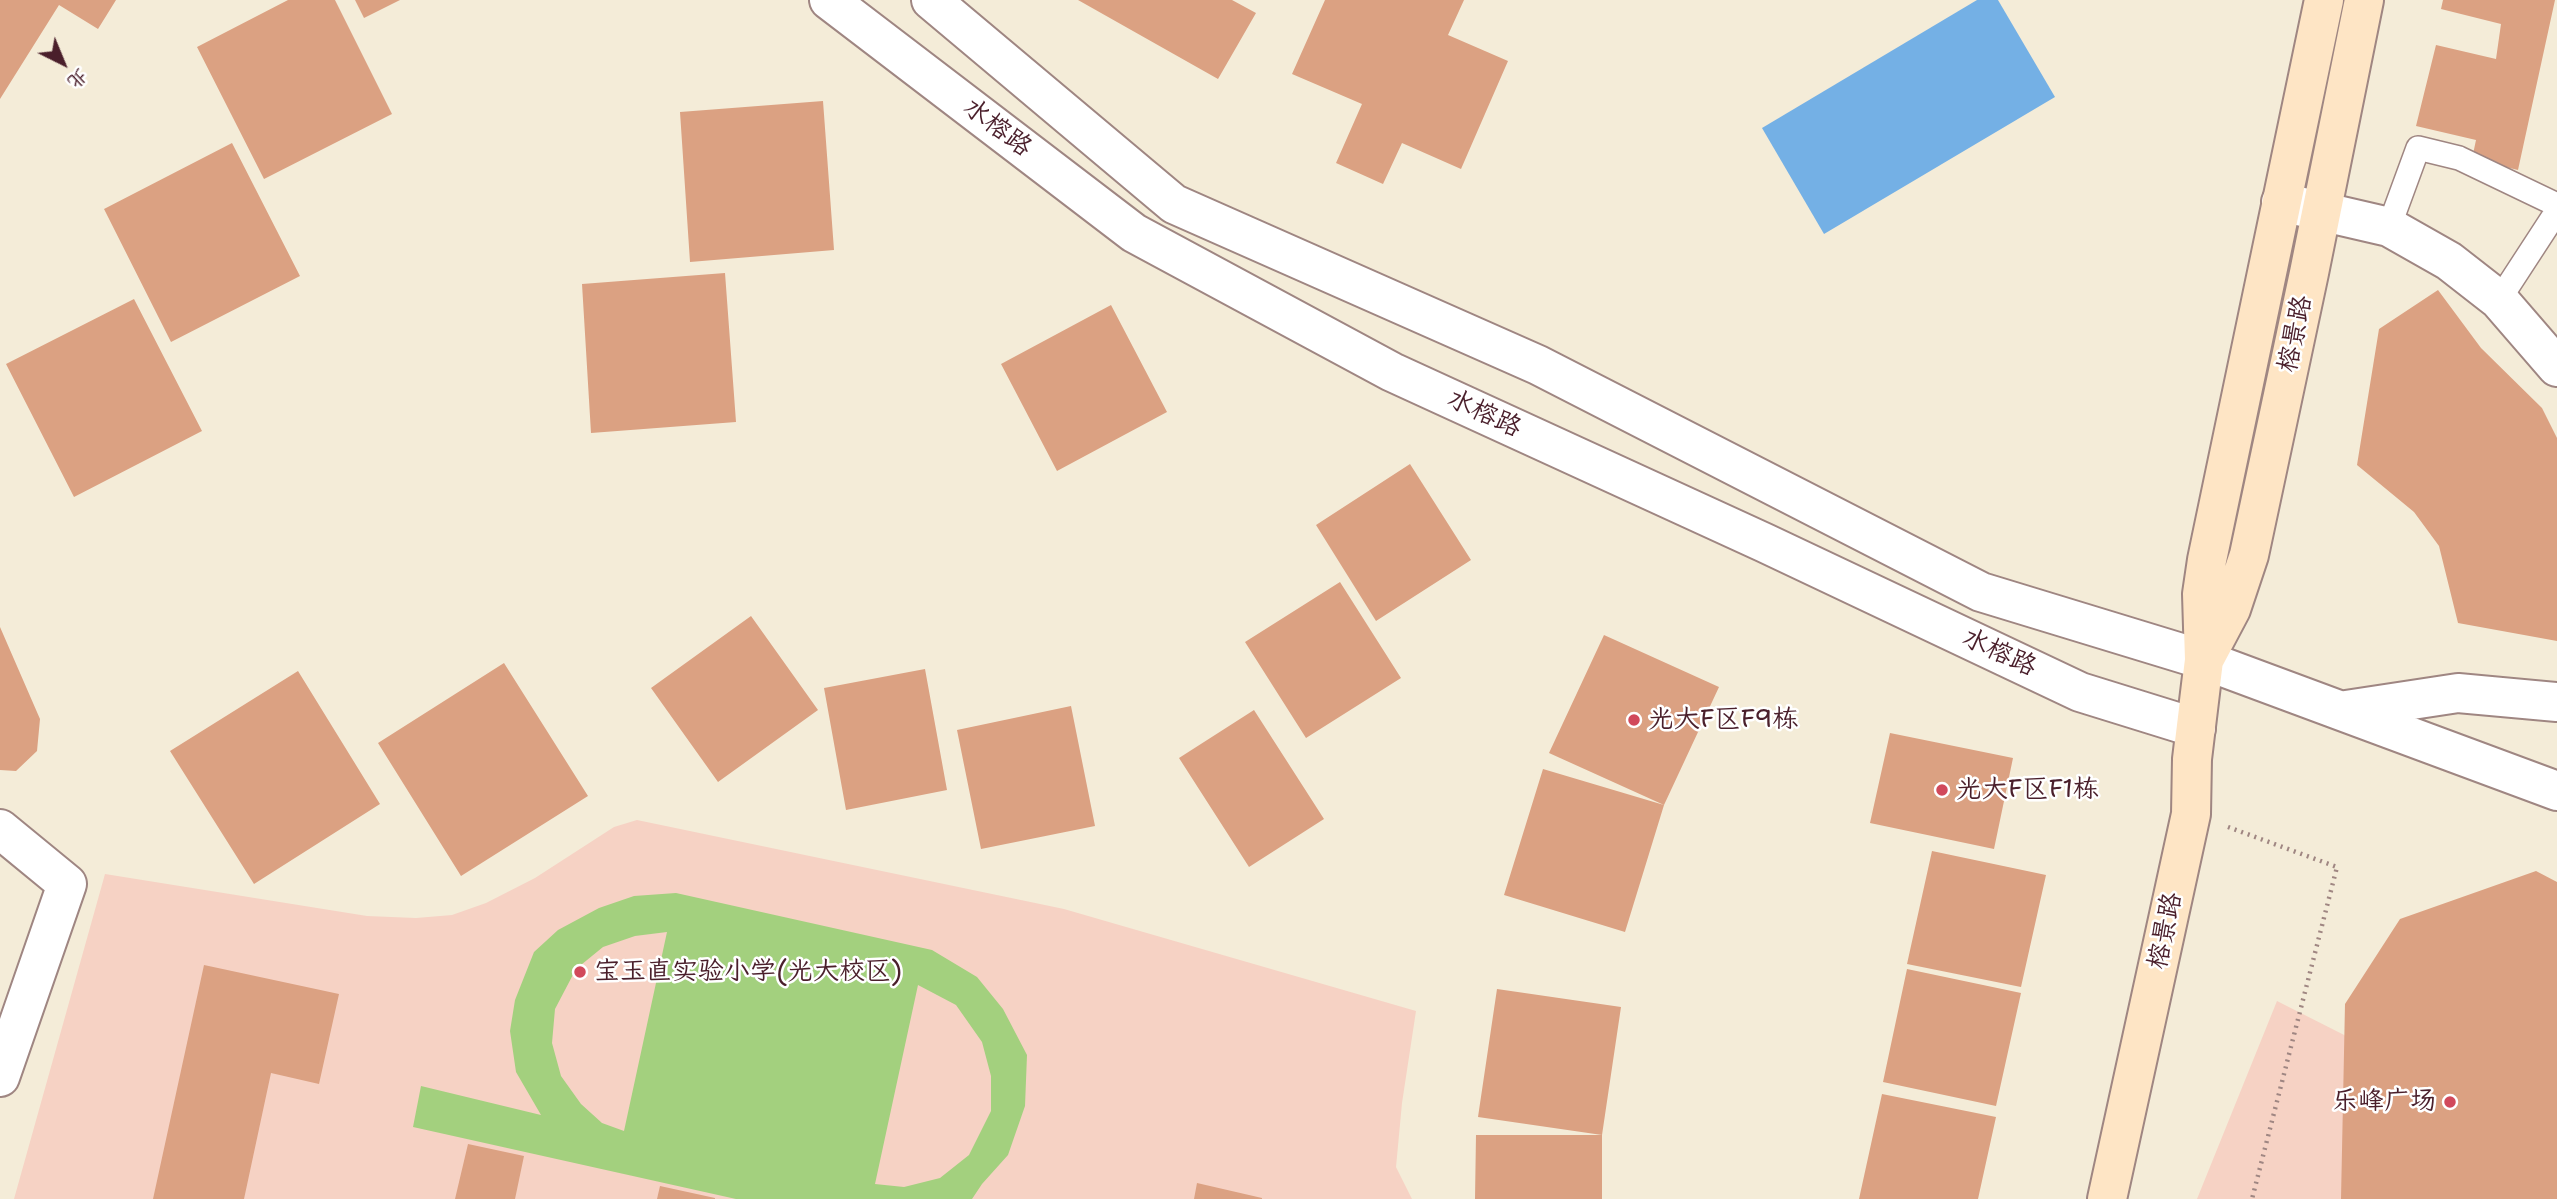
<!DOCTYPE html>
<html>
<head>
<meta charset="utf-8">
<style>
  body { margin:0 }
  #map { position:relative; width:2557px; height:1199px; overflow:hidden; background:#f4ecd8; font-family:"Shantell Sans","LXGW WenKai TC",sans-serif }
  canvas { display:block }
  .north { position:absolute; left:28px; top:28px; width:70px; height:70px; -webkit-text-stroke:5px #fff; paint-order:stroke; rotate:137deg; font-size:19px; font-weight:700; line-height:28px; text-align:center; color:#4a1f2b }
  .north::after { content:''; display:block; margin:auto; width:24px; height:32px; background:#4a1f2b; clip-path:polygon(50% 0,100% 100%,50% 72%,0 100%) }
</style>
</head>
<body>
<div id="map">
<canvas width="2557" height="1199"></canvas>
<div class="north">北</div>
</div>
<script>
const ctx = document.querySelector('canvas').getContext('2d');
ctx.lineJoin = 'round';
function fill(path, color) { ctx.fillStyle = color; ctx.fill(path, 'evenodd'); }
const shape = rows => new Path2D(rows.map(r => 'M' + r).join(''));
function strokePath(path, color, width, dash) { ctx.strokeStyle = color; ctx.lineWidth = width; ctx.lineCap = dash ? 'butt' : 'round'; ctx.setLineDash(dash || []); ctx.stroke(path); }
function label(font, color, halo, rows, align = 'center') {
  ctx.font = font + ' "Shantell Sans","LXGW WenKai TC",sans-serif'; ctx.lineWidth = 5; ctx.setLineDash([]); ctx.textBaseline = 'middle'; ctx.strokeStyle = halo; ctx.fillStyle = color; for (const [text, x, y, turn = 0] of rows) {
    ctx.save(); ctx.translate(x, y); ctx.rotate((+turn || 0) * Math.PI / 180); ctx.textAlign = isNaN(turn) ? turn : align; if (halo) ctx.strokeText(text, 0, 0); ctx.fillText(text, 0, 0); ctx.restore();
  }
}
const built = shape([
  [637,820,1064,909,1416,1011,1402,1103,1396,1167,1412,1199,14,1199,105,874,367,916,416,918,452,915,486,903,535,878,614,827],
  [2277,1001,2512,1120,2473,1199,2197,1199]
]);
const green = shape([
  [676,893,932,950,977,977,1003,1009,1027,1055,1025,1106,1008,1155,982,1184,972,1199,736,1199,413,1127,421,1086,541,1115,516,1072,510,1031,515,1000,534,952,558,930,599,908,634,896],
  [667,932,624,1131,602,1123,581,1104,561,1076,552,1043,555,1009,576,969,603,947,635,936],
  [918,985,956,1005,982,1042,991,1076,991,1111,969,1155,940,1178,904,1187,875,1184]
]);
const water = shape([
  [1977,0,1998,0,2055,97,1824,234,1762,128]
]);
const building = shape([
  [0,0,116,0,98,29,59,5,0,99],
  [288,0,335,0,392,114,264,179,197,47],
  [355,0,400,0,364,18],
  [1078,0,1232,0,1256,13,1218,79],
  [1325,0,1464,0,1448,35,1508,61,1461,169,1402,143,1383,184,1336,163,1362,104,1292,74],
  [2443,0,2555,0,2518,170,2472,159,2476,140,2416,126,2436,45,2496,59,2501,24,2441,9],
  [823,101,834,250,690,262,680,112],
  [232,143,300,276,171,342,104,209],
  [725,273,736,422,591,433,582,284],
  [2438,290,2481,348,2542,408,2557,438,2557,641,2458,623,2439,546,2414,512,2357,465,2379,329],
  [134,299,202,431,74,497,6,364],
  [1111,305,1167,412,1057,471,1001,364],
  [1410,464,1471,560,1376,621,1316,525],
  [1340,582,1401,678,1306,738,1245,642],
  [751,616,818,710,718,782,651,688],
  [0,627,40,719,37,751,16,771,0,770],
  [1604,635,1719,687,1664,805,1549,753],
  [504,663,588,796,461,876,378,743],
  [925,669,947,790,846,810,824,688],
  [298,671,380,804,254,884,170,751],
  [1071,706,1095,826,981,849,957,730],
  [1254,710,1324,819,1249,867,1179,758],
  [1890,733,2013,758,1994,849,1870,823],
  [1543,769,1664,805,1625,932,1504,895],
  [1932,851,2046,875,2021,987,1907,964],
  [2536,871,2557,882,2557,1199,2341,1199,2345,1004,2400,919],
  [204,965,339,994,319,1084,271,1073,244,1199,153,1199],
  [1907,969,2021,993,1996,1106,1883,1082],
  [1497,989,1621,1007,1602,1135,1602,1199,1475,1199,1476,1135,1602,1135,1478,1117],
  [1882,1094,1996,1117,1978,1199,1859,1199],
  [468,1144,524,1156,515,1199,455,1199],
  [1197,1183,1262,1198,1262,1199,1194,1199],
  [660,1186,715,1198,715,1199,657,1199]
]);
const path = shape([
  [2228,827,2337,867,2252,1199]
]);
const lane = shape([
  [2389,227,2418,148,2459,158,2557,205],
  [2499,300,2557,211]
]);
const street = shape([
  [829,0,1134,233,1392,372,1765,543,2080,692,2196,728],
  [931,0,1174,204,1538,365,1981,592,2204,660,2557,791],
  [2281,202,2389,227,2449,261,2499,300,2557,367],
  [2346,710,2458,693,2557,702],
  [0,829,67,884,0,1077]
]);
const secondary = shape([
  [2204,660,2231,609,2249,555,2309,273,2364,0],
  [2107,1199,2191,814,2192,759,2204,660,2202,594,2207,560,2324,0]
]);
const markers = [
  [1634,720,7,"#d1495b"],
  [1942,790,7,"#d1495b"],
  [580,972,7,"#d1495b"],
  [2450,1102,7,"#d1495b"]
];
const streetNames = [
  ["水榕路",997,128,37],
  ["榕景路",2296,334,-78],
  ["水榕路",1484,414,25],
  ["水榕路",1999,653,25],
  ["榕景路",2166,931,-78]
];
const poiNames = [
  ["光大F区F9栋",1648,720],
  ["光大F区F1栋",1956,790],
  ["宝玉直实验小学(光大校区)",594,972],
  ["乐峰广场",2436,1102,"right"]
];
fill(built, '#f6d2c4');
fill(green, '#a3d07e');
fill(water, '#74b0e5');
fill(building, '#dba182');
strokePath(lane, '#9f8682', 26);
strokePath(street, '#9f8682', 42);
strokePath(secondary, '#9f8682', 42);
strokePath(path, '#9f8682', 4.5, [2, 5]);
strokePath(lane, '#fff', 23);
strokePath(street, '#fff', 38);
strokePath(secondary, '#fee5c5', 38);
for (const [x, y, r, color] of markers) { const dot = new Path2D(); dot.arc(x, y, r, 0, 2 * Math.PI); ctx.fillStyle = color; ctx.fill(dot); strokePath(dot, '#fff', 2.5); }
label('26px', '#4a1f2b', '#fff', streetNames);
label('26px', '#4a1f2b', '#fff', poiNames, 'left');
</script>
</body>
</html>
